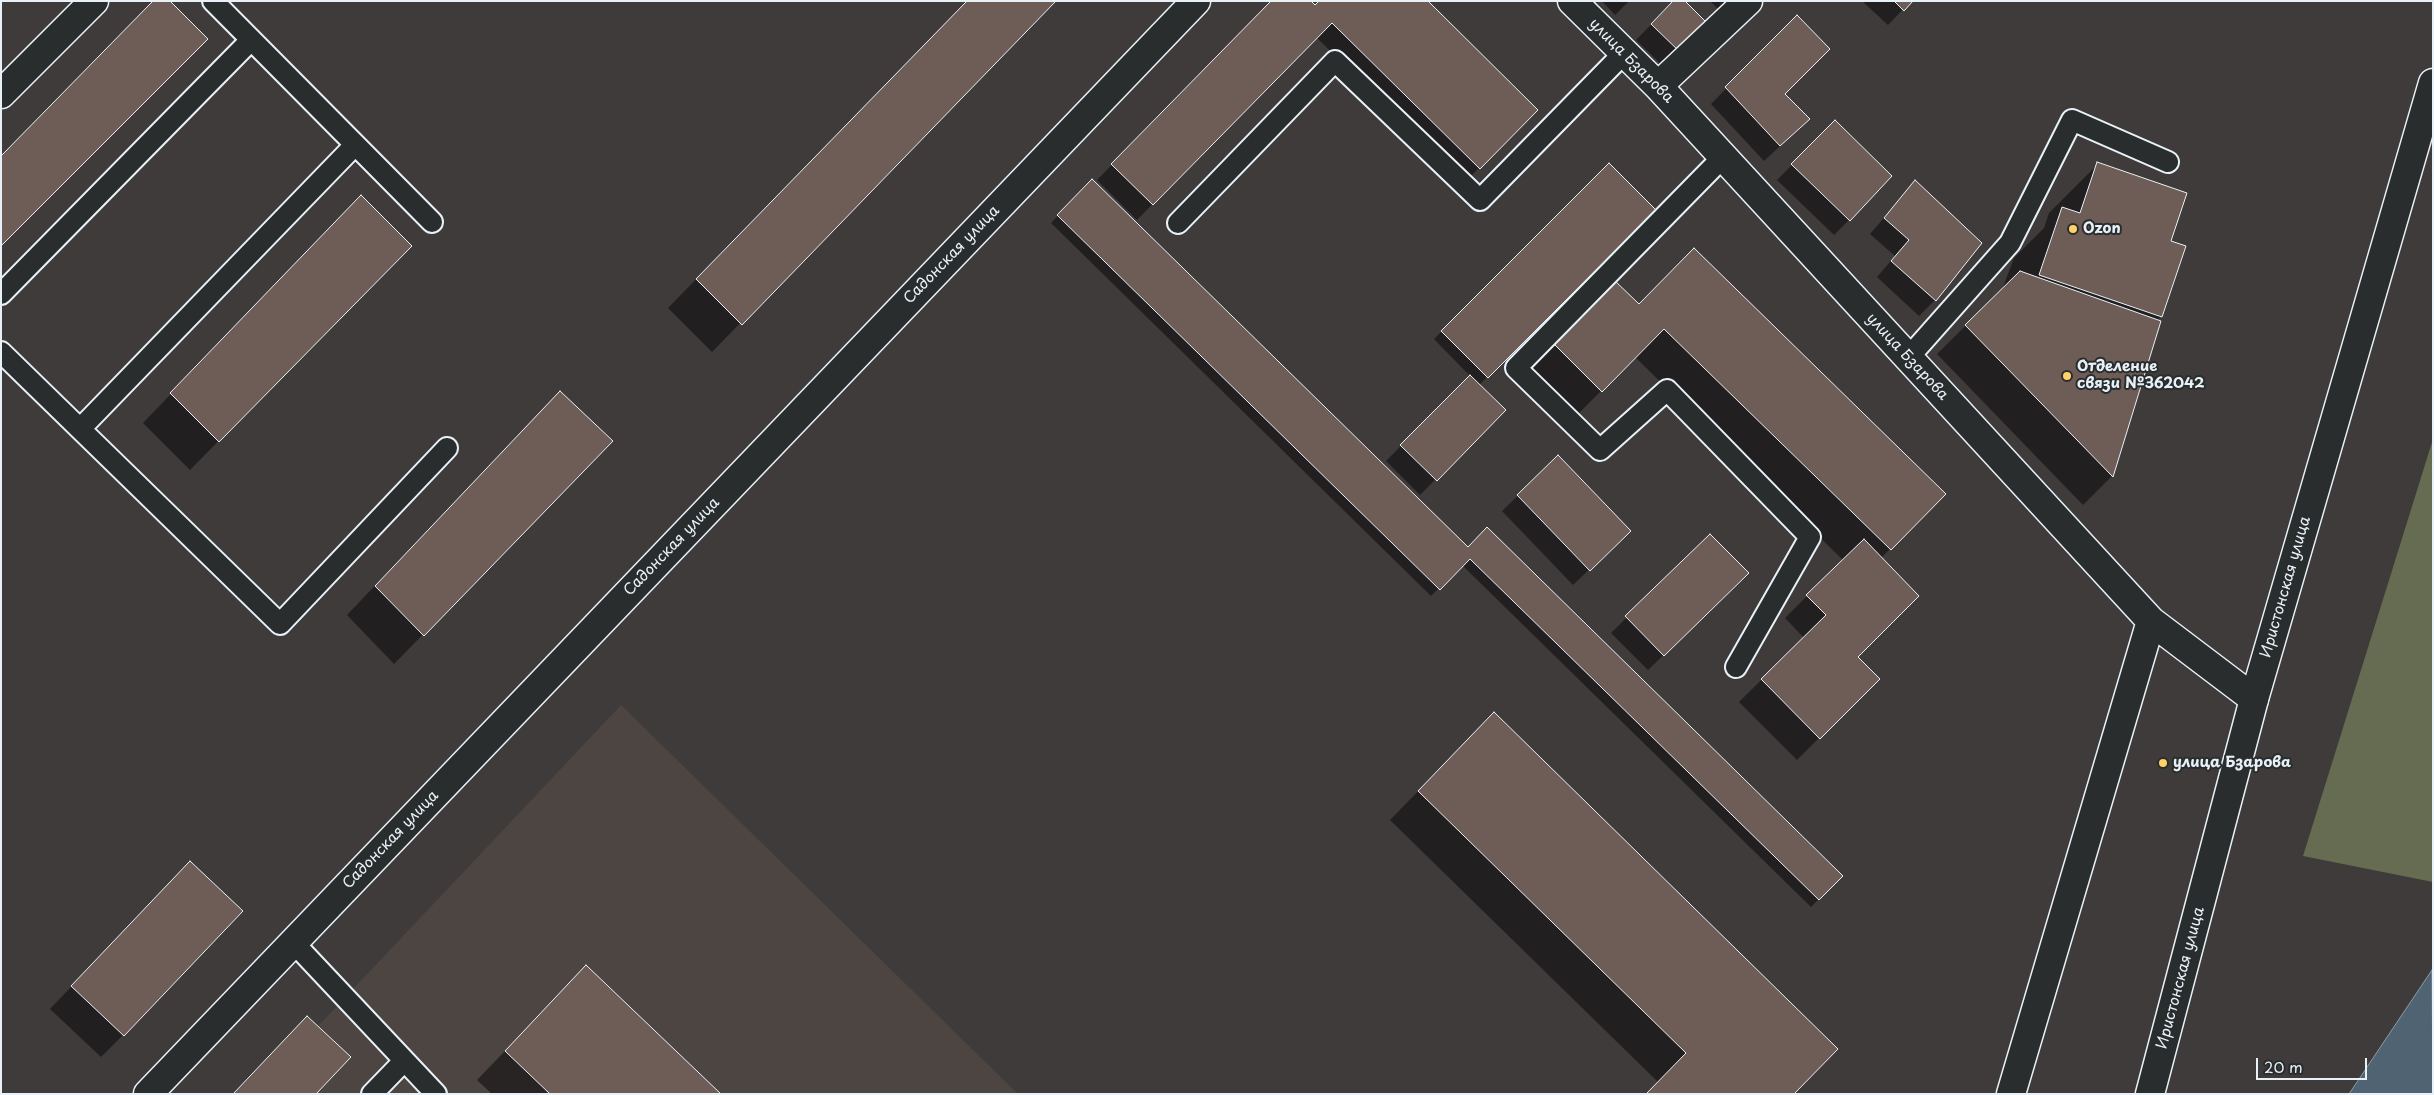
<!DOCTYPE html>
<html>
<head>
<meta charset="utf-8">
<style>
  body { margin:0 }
  #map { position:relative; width:2434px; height:1095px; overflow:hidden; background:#3e3b3a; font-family:"Playpen Sans",sans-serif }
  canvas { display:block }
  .frame { position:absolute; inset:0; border:2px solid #e8f1f8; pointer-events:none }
  .scale { position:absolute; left:2256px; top:1058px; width:111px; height:22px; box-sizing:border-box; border:2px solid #e8f1f8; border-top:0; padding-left:6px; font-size:15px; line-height:18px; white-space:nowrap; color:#e8f1f8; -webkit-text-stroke:4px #2a2d2e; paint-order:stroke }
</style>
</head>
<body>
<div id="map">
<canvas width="2434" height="1095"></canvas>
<div class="frame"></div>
<div class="scale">20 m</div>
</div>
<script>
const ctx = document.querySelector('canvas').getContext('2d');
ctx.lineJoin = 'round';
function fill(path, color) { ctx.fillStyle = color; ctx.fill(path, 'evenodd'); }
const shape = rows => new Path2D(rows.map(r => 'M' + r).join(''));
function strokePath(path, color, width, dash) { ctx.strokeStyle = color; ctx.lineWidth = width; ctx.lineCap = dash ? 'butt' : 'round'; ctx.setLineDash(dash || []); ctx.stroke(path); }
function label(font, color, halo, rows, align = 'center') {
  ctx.font = font + ' "Playpen Sans",sans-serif'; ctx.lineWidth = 4; ctx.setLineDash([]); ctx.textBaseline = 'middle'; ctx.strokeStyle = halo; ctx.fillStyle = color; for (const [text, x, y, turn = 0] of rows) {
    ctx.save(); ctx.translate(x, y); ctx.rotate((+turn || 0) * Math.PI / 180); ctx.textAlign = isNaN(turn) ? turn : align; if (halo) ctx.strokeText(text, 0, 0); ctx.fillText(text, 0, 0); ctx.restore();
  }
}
const built = shape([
  [621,705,1018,1094,254,1094]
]);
const green = shape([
  [2433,439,2433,882,2303,856]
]);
const water = shape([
  [2432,970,2433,1094,2349,1094,2432,970]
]);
const shadow = shape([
  [968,1,1054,1,712,352,668,308],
  [1273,1,1315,7,1537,110,1464,183,1316,37,1137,220,1097,180],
  [1602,1,1629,1,1615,15],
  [1674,1,1710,28,1667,70,1636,40],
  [1710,1,1732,1,1721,12],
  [1862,1,1911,1,1888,25],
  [1797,17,1784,94,1793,134,1764,161,1711,104],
  [1835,122,1849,220,1834,235,1777,180],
  [2098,164,2169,242,2161,316,2157,321,2160,322,2111,477,2083,505,1937,354,2002,290,2014,258,2044,228,2049,213],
  [1609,165,1654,210,1479,385,1504,410,1420,495,1386,461,1470,376,1434,339],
  [1092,181,1468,549,1842,876,1811,907,1462,565,1431,596,1051,223],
  [1915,182,1981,243,1935,300,1919,316,1877,277,1895,256,1870,234],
  [333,226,410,246,190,470,143,423],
  [1639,306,1944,494,1881,558,1856,657,1878,679,1797,760,1739,702,1804,638,1785,618,1843,560,1635,357,1573,419,1524,371,1584,309],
  [532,421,612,441,394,664,347,615],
  [1558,457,1629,531,1573,585,1502,511],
  [1710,536,1732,589,1648,670,1611,633],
  [1465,743,1793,1094,1658,1082,1390,820],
  [168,885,123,1035,101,1057,50,1009],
  [586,967,719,1094,492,1094,477,1080]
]);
const building = shape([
  [153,1,170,1,208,39,1,246,1,156,153,1],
  [967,1,1056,1,742,325,696,279,967,1],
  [1271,1,1311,1,1315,5,1319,1,1428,1,1538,110,1480,169,1332,23,1153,205,1111,164,1271,1],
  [1673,1,1685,1,1712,28,1683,55,1651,24,1673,1],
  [1894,1,1913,1,1904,11,1894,1],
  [1797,15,1830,49,1785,94,1810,119,1780,146,1725,87,1797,15],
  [1835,120,1892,176,1850,221,1791,164,1835,120],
  [2097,162,2187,193,2171,241,2186,246,2162,317,2039,275,2062,207,2080,213,2097,162],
  [1609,163,1656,210,1488,378,1441,331,1609,163],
  [1092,179,1468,547,1487,527,1843,876,1819,900,1470,559,1440,590,1057,215,1092,179],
  [1915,180,1982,243,1936,301,1891,261,1909,240,1884,218,1915,180],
  [361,195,412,246,219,442,170,393,361,195],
  [1694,248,1946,494,1891,550,1664,329,1602,392,1551,341,1613,279,1639,304,1694,248],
  [2020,271,2161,321,2113,477,1965,325,2020,271],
  [1470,375,1506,410,1437,481,1400,445,1470,375],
  [560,391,613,441,424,636,375,586,560,391],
  [1558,455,1631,531,1590,571,1517,495,1558,455],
  [1710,534,1749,573,1664,656,1625,616,1710,534],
  [1864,539,1919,596,1858,657,1880,679,1820,739,1761,679,1826,615,1806,595,1864,539],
  [1494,712,1838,1049,1794,1094,1646,1094,1686,1053,1418,791,1494,712],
  [190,861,243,911,124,1036,71,986,190,861],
  [586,965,721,1094,550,1094,505,1051,586,965],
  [307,1016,351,1057,316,1094,233,1094,307,1016]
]);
const lane = shape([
  [213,1,432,222],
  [1723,157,1516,368,1600,450,1667,390,1810,537,1736,667],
  [1178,223,1335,61,1480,200,1624,53],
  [1,294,251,40],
  [1,352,280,624,447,448],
  [1908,358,2010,243,2072,120,2168,162],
  [80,429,355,145],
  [293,942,436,1094],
  [372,1094,404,1061]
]);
const street = shape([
  [1572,1,1658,86,2151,621,2254,699],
  [1658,86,1748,1],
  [1,94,94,1],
  [148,1094,1196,1],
  [2011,1094,2151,621]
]);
const secondary = shape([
  [2150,1094,2254,699,2433,83]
]);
const markers = [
  [2073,229,5,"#ffd166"],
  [2067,376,5,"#ffd166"],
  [2163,763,5,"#ffd166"]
];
const streetNames = [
  ["улица Бзарова",1631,61,45],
  ["Садонская улица",952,255,-46],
  ["улица Бзарова",1907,357,47],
  ["Садонская улица",672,547,-46],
  ["Иристонская улица",2286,587,-74],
  ["Садонская улица",391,840,-46],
  ["Иристонская улица",2181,978,-75]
];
const poiNames = [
  ["Ozon",2083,229],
  ["Отделение",2077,367],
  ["связи №362042",2077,384],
  ["улица Бзарова",2173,763]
];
fill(built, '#4c4542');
fill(green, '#666c51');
fill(water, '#4f6372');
strokePath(water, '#8c9ca8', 1);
fill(shadow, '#0007');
fill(building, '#6e5c56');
strokePath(building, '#e8f1f8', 1);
strokePath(lane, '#e8f1f8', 24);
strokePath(street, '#e8f1f8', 31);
strokePath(secondary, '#e8f1f8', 31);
strokePath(lane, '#2a2d2e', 20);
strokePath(street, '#2a2d2e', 28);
strokePath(secondary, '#2a2d2e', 28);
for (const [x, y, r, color] of markers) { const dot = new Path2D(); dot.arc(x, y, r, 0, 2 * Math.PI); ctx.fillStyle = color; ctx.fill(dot); strokePath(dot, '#2a2d2e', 2); }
label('15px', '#e8f1f8', '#2a2d2e', streetNames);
label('bold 15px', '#e8f1f8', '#2a2d2e', poiNames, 'left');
</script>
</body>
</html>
